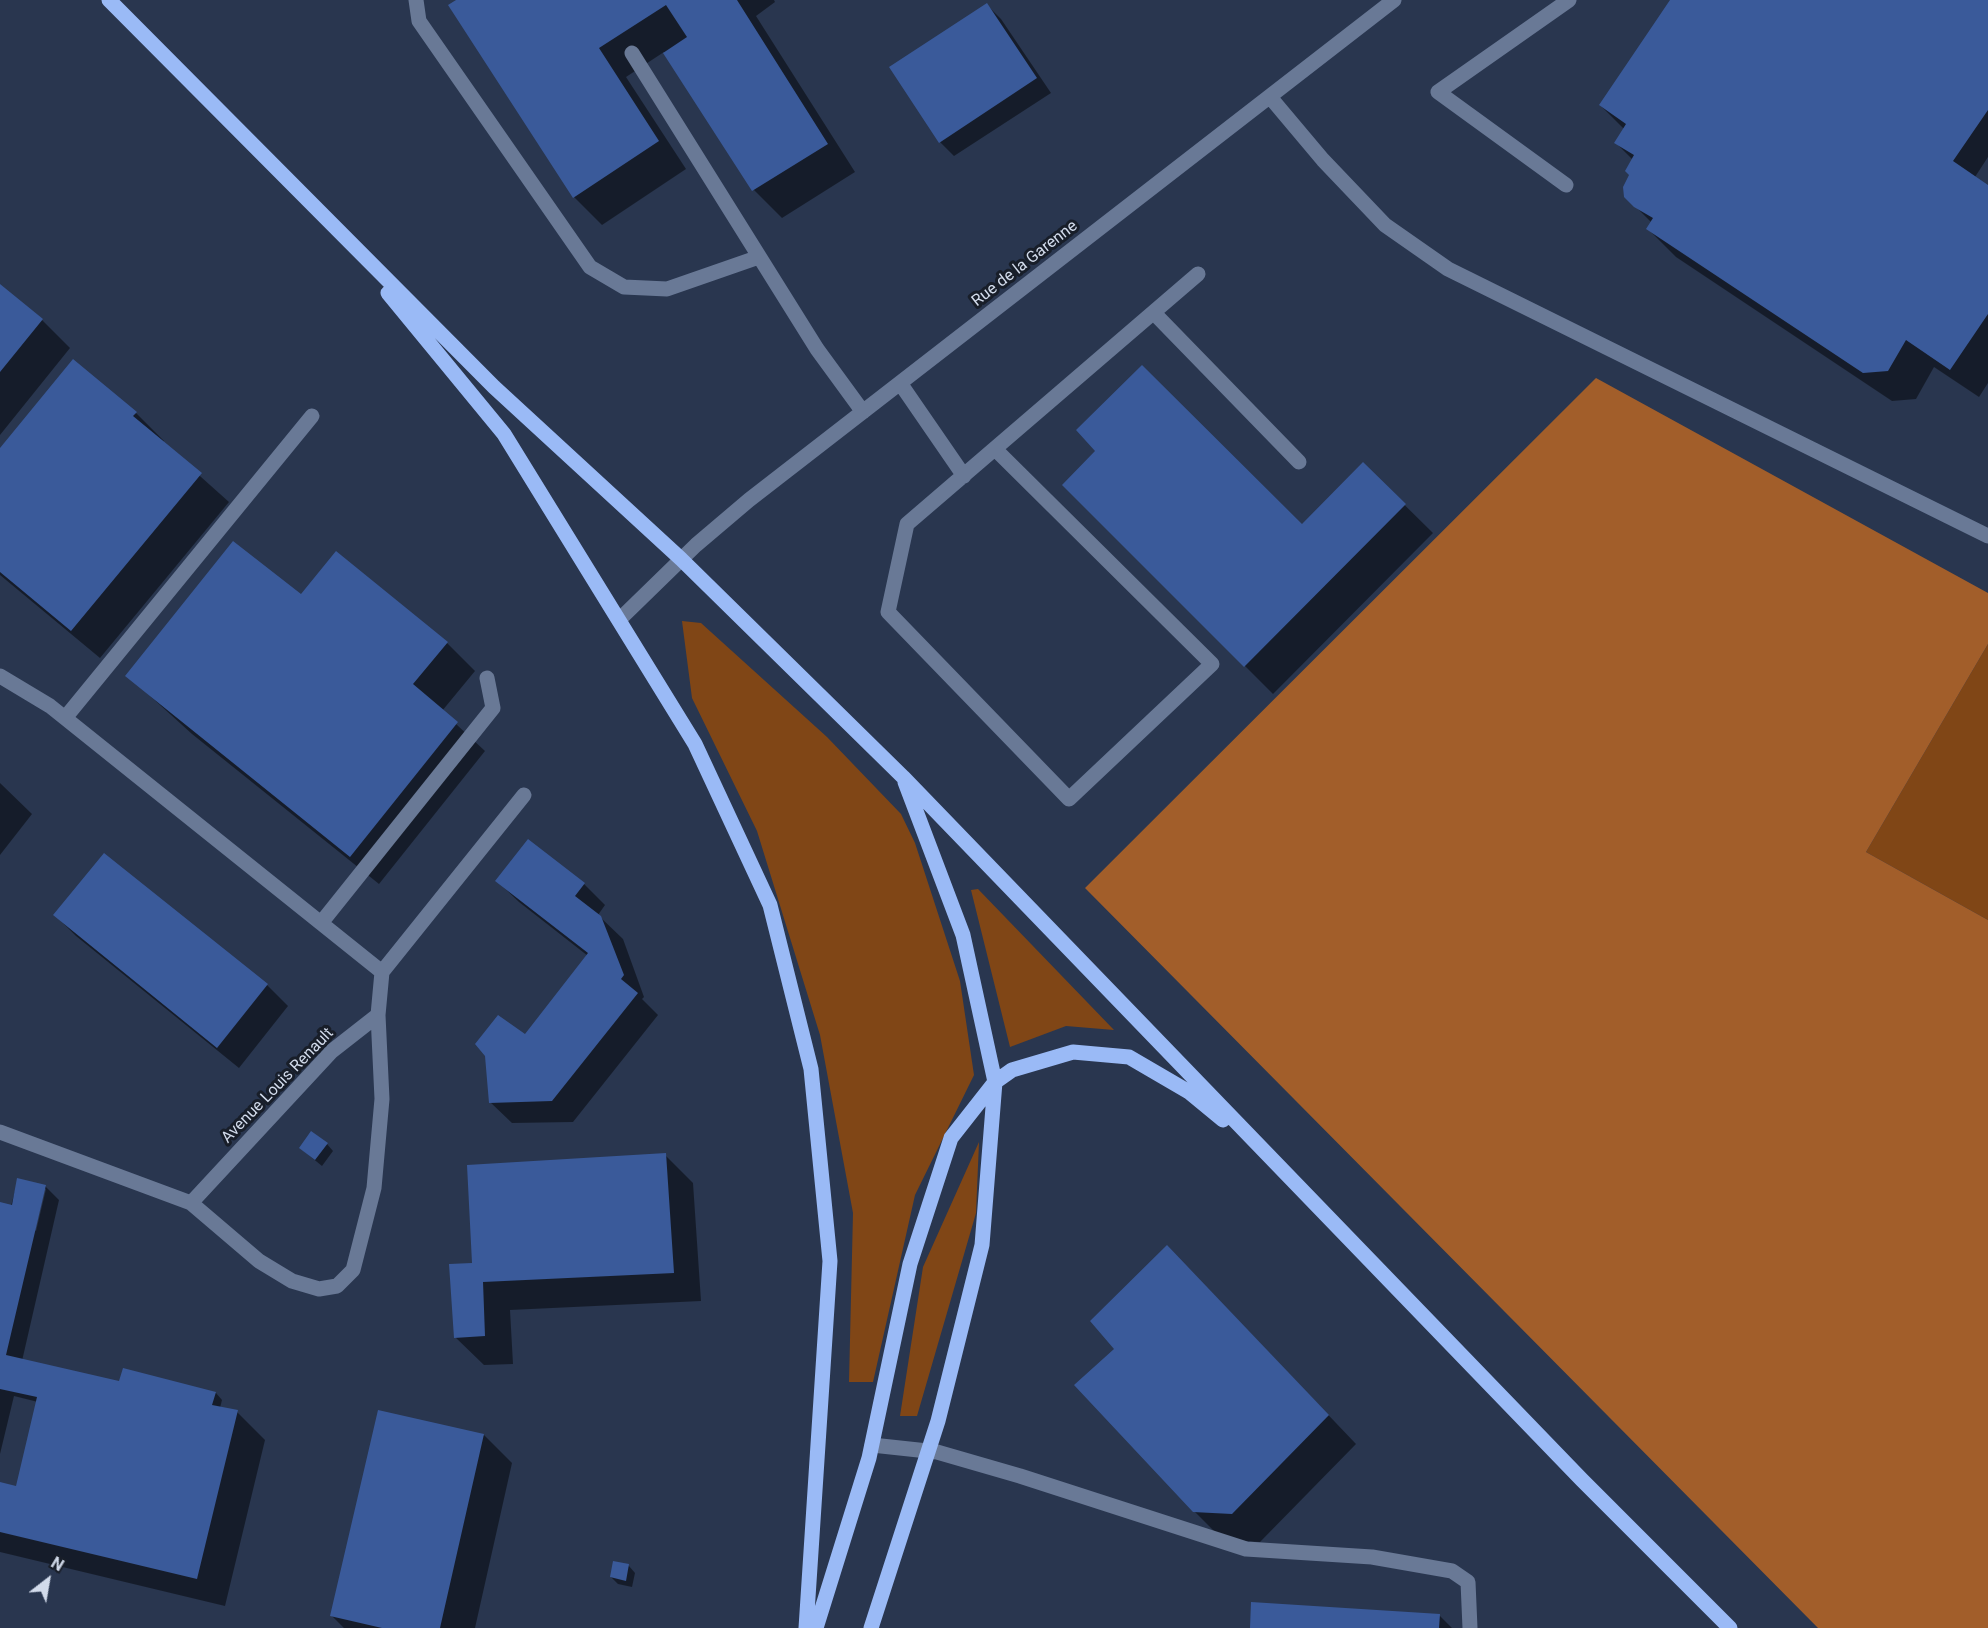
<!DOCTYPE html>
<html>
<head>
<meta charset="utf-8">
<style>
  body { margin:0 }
  #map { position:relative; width:1988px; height:1628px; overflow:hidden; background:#29364f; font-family:Roboto,sans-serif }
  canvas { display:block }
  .north { position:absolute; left:18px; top:1550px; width:60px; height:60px; -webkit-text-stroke:4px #181e29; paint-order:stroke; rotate:31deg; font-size:16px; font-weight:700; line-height:24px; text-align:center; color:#d2dbeb }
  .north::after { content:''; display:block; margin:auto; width:21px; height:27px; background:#d2dbeb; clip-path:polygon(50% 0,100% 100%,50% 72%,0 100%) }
</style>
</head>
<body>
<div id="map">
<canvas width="1988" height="1628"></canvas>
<div class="north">N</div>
</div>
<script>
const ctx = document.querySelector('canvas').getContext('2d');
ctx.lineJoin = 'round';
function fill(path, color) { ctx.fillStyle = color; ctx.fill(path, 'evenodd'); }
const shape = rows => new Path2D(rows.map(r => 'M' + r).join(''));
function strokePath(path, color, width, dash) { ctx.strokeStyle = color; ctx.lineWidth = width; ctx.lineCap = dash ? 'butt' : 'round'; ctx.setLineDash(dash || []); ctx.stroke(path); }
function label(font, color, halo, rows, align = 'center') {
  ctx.font = font + ' Roboto,sans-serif'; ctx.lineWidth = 6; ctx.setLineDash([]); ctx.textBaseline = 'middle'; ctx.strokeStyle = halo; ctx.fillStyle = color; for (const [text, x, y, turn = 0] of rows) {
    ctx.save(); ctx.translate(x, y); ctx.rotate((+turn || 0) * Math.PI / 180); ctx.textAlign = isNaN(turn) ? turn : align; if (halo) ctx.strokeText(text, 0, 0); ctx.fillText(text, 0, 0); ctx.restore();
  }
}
const green = shape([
  [682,621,701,623,827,737,901,814,915,843,960,981,974,1075,915,1195,873,1382,849,1382,853,1213,820,1035,757,831,692,698],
  [1988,644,1988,920,1866,852],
  [978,889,1114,1030,1066,1026,1010,1047,971,890],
  [979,1142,976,1213,917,1416,900,1416,923,1267]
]);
const forest = shape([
  [1596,378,1988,593,1988,644,1866,852,1988,920,1988,1628,1818,1628,1085,888]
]);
const shadow = shape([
  [459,0,774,0,775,2,756,16,855,172,782,218,754,190,664,52,626,77,686,169,602,225,574,197],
  [1672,0,1988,0,1988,157,1975,177,1988,186,1988,383,1979,397,1934,367,1916,399,1892,401,1676,257,1648,229,1652,223,1625,196,1633,160,1616,143,1624,129,1600,105],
  [987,5,1001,19,1051,93,954,156,940,142],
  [0,286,42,320,70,348,0,435],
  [136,413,164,441,163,443,229,502,100,658,0,575,0,450],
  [1363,464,1433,533,1273,694,1064,485,1302,527],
  [301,596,447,643,475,671,442,711,485,751,379,884,192,734,127,675],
  [0,783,32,814,0,855],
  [497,881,584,884,605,905,598,915,623,939,644,997,642,999,658,1015,573,1122,512,1123,490,1102,525,1036,588,956,519,902],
  [55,915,267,985,288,1006,239,1068,76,936],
  [327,1144,333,1151,322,1166,300,1148],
  [665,1155,693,1183,701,1301,510,1310,513,1364,484,1365,455,1337,473,1264],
  [18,1180,45,1186,59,1200,22,1361,123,1384,216,1393,222,1400,220,1408,237,1412,265,1440,225,1606,0,1552,0,1484,17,1488,38,1402,14,1396,0,1454,0,1203,11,1206],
  [43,1188,46,1189,36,1231,34,1229],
  [1195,1275,1356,1444,1260,1542,1223,1540,1194,1511],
  [484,1435,512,1463,475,1628,344,1628,332,1616],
  [629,1566,635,1573,632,1587,618,1584,611,1577],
  [1440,1616,1452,1628,1251,1628]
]);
const building = shape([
  [456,0,737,0,828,144,752,191,663,53,687,37,666,5,599,48,659,141,573,198,448,5],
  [1670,0,1988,0,1988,110,1953,161,1988,185,1988,314,1950,370,1906,340,1888,371,1863,373,1646,229,1653,218,1634,207,1624,197,1623,187,1629,175,1625,171,1634,155,1614,143,1626,124,1599,105],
  [987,3,1037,78,939,143,889,67],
  [0,284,43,319,0,372],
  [73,359,137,412,133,416,202,473,71,631,0,572,0,448],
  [1142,365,1302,524,1363,462,1406,504,1244,667,1062,485,1095,451,1076,430],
  [233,541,301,594,336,551,448,642,413,684,458,722,350,857,125,676],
  [528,839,585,883,575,896,601,916,624,975,621,979,638,993,552,1101,489,1103,485,1056,475,1044,498,1015,525,1034,588,953,495,881],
  [104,853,268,984,217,1048,53,915],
  [311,1131,328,1143,315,1160,299,1148],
  [666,1153,674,1273,483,1282,485,1336,454,1338,449,1264,472,1263,467,1165],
  [17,1178,46,1185,6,1355,119,1381,123,1368,216,1392,212,1405,238,1410,197,1579,0,1532,0,1482,16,1486,37,1397,0,1389,0,1202,12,1205],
  [1167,1245,1329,1415,1232,1514,1193,1512,1074,1385,1114,1349,1090,1321],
  [378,1410,484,1434,440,1628,382,1628,330,1616],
  [613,1561,629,1564,626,1581,610,1577],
  [1251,1602,1440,1614,1439,1628,1250,1628]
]);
const minor = shape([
  [416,0,419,21,590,267,624,287,667,289,759,257],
  [632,53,817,349,863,412],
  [1270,97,1323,160,1385,225,1448,269,1988,536],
  [1566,185,1438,92,1569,0],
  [1154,313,1299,462],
  [900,383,964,476],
  [995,449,1212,664,1069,799,888,612,907,524,1198,274],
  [620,619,696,545,749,500,1394,0],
  [0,676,50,706,382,972,378,1015],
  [65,718,312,416],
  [321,923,493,708,487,678],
  [382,972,524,795],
  [0,1132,191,1203,259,1261,292,1281,319,1289,337,1286,353,1270,374,1188,382,1099,378,1015,332,1051,191,1203],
  [872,1445,937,1452,1020,1476,1246,1549,1372,1557,1452,1571,1468,1582,1470,1628]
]);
const major = shape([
  [109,0,494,387,681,559,903,777,1582,1480,1730,1628],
  [388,293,504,434,695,744,770,905,811,1069,830,1261,806,1628],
  [816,1628,869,1458,910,1264,951,1138,995,1082,1012,1070,1073,1052,1129,1057,1189,1092,1223,1120],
  [871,1628,938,1421,982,1245,995,1082,963,935,905,782]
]);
const streetNames = [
  ["Rue de la Garenne",1025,264,-38],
  ["Avenue Louis Renault",278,1086,-46]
];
fill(green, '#804616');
fill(forest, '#a25e2a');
fill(shadow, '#0007');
fill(building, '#3a5a9a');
strokePath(minor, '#697996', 15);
strokePath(major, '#9abaf6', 15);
label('16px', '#d2dbeb', '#181e29', streetNames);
</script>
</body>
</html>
